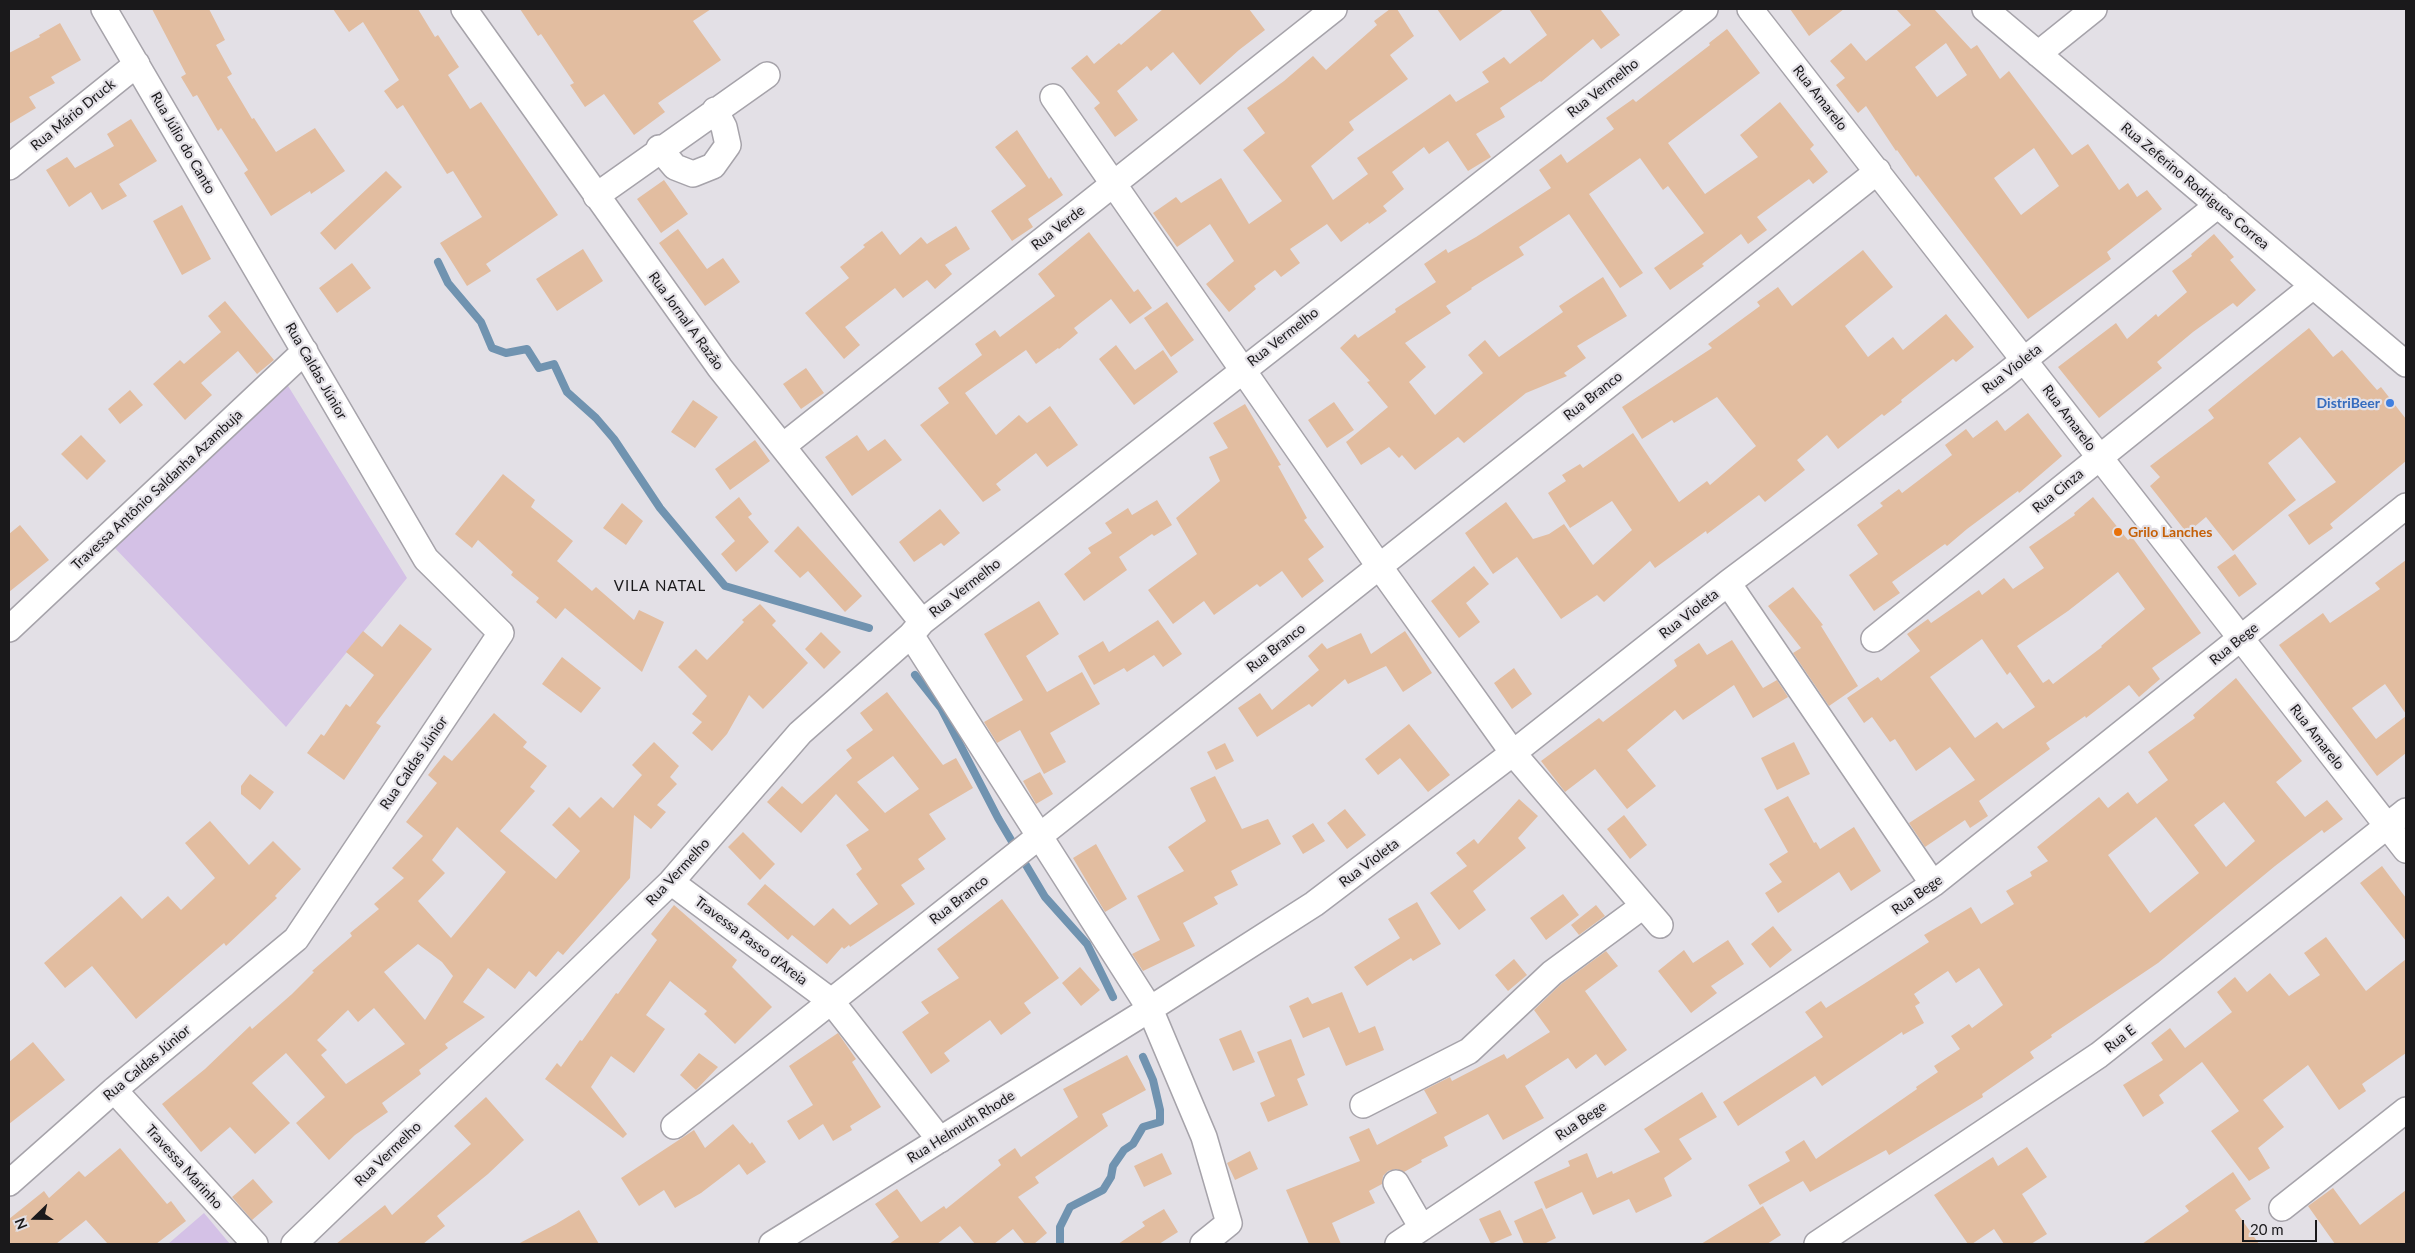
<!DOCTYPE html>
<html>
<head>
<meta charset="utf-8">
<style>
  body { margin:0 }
  #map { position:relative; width:2415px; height:1253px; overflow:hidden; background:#e3e0e6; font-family:Lato,sans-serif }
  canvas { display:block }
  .frame { position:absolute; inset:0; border:10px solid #1a191b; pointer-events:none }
  .north { position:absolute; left:10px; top:1193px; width:50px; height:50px; -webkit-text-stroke:4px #e3e0e6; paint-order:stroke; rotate:248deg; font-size:14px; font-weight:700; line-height:20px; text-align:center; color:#1a191b }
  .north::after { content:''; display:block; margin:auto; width:18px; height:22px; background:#1a191b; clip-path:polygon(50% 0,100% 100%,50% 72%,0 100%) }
  .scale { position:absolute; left:2242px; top:1220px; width:75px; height:22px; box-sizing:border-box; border:2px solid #1a191b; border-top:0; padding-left:6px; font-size:15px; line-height:18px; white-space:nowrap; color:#1a191b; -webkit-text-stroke:4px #e3e0e6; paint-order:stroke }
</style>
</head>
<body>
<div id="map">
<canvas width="2415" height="1253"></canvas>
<div class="frame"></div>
<div class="north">N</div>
<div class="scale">20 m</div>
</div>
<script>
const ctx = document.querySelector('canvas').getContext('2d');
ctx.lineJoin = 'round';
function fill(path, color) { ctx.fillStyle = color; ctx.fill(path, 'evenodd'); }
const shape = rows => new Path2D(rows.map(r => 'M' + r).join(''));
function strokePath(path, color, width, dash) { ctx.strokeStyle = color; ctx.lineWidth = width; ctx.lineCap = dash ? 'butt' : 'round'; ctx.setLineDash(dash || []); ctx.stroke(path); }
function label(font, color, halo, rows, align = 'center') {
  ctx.font = font + ' Lato,sans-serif'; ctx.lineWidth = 4.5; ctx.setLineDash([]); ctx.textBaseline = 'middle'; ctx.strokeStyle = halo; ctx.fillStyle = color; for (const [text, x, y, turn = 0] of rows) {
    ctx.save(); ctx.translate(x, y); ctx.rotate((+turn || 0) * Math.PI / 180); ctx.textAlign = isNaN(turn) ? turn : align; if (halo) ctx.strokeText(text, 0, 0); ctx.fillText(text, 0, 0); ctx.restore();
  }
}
const green = shape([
  [285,381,407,578,286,727,112,545],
  [204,1213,230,1244,168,1244]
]);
const stream = shape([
  [438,262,448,283,481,322,492,348,506,353,527,349,539,368,554,364,567,392,596,418,614,439,660,508,725,586,869,628],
  [915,675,941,708,998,818,1045,897,1087,944,1113,997],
  [1060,1244,1060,1227,1070,1207,1103,1190,1111,1177,1113,1166,1124,1150,1133,1144,1143,1127,1160,1122,1160,1110,1153,1080,1143,1057]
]);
const building = shape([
  [152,9,209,9,225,40,216,45,232,74,227,77,252,119,254,118,276,152,315,128,345,171,311,194,310,191,271,216,244,173,248,170,221,128,218,131,197,95,193,97,181,77,186,74],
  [333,9,418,9,435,37,438,35,459,67,448,75,470,109,481,102,558,215,486,264,491,271,467,286,440,243,482,217,453,171,447,174,403,105,397,109,384,91,399,80,363,22,349,32],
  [520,9,711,9,693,21,721,60,658,103,665,112,634,135,604,94,585,107,570,85,574,83,541,34,538,36],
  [1163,9,1249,9,1265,30,1239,50,1200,85,1173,52,1151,71,1147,66,1117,91,1138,120,1115,137,1094,108,1100,103,1071,68,1087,55,1094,64,1119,43,1121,45],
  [1390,9,1397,9,1414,36,1390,55,1408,79,1349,122,1354,130,1311,166,1333,200,1368,174,1357,158,1450,94,1456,102,1489,82,1482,72,1504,57,1510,64,1547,35,1529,9,1600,9,1620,35,1601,49,1593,39,1541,82,1540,81,1500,108,1505,117,1476,134,1491,157,1468,171,1448,141,1429,154,1424,147,1392,172,1404,189,1383,206,1387,211,1369,224,1368,222,1341,242,1327,224,1290,249,1300,263,1281,277,1275,270,1254,286,1256,289,1229,312,1206,284,1234,261,1210,224,1177,247,1153,213,1176,197,1181,203,1221,178,1249,224,1282,201,1243,150,1265,133,1247,108,1284,81,1313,56,1326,70,1377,25,1374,21],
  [1437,9,1504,9,1460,41],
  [1790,9,1844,9,1809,36],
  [1896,9,1934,9,1971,49,1977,45,2000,79,2009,71,2072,155,2088,144,2119,190,2128,183,2137,197,2147,190,2162,209,2107,252,2111,259,2028,319,1918,175,1916,177,1897,150,1896,151,1866,106,1858,113,1836,85,1845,78,1830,61,1851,43,1866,61,1911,25],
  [1946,43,1967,75,1937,97,1915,67],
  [2034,148,2059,186,2021,215,1994,178],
  [60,23,81,60,51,77,55,83,29,97,36,108,9,124,9,53,40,37,39,35],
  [1727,29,1760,73,1668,143,1705,194,1758,157,1740,135,1780,102,1814,145,1810,149,1828,172,1813,184,1809,179,1757,217,1767,230,1748,244,1741,234,1702,264,1704,266,1670,290,1654,268,1704,233,1668,186,1663,190,1640,158,1589,194,1643,273,1620,288,1569,214,1519,247,1524,255,1471,288,1472,289,1446,306,1451,313,1405,343,1426,367,1409,382,1435,415,1483,373,1468,355,1485,340,1499,357,1563,312,1559,306,1603,277,1627,316,1577,346,1586,358,1564,373,1567,376,1526,393,1464,443,1458,437,1415,470,1402,455,1399,458,1389,447,1361,465,1346,442,1388,407,1367,382,1370,381,1340,348,1355,334,1358,338,1396,312,1395,309,1436,282,1424,264,1446,249,1448,253,1476,237,1551,188,1539,170,1561,154,1567,163,1614,129,1606,118,1633,99,1636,102,1710,45,1709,43],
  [131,119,157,161,119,184,127,196,102,210,91,192,69,207,46,170,67,157,75,168,114,146,107,134],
  [1017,130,1049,179,1051,177,1063,195,1028,219,1033,227,1012,241,991,211,1026,186,995,147],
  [386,171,402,187,335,250,320,233],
  [664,180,688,214,661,233,637,199],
  [182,205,211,259,182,275,153,221],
  [956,226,970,249,945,265,952,274,935,289,927,280,903,298,895,288,845,327,860,345,844,359,805,313,849,278,840,267,865,247,863,245,882,231,900,255,921,237,927,244],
  [678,229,707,269,723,258,740,282,705,306,659,243],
  [1089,232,1134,292,1138,289,1152,308,1130,324,1111,299,1074,328,1078,333,1059,349,1058,348,1036,364,1026,350,965,393,996,435,1019,415,1027,423,1050,406,1078,445,1047,467,1036,453,996,484,1001,490,983,502,920,425,949,403,938,388,982,355,975,344,995,330,1000,337,1055,296,1038,274],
  [2214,234,2234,257,2230,260,2256,290,2237,307,2233,303,2193,332,2157,362,2162,368,2099,418,2058,367,2116,323,2127,339,2156,314,2158,317,2187,292,2172,271,2192,256,2191,254],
  [583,249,603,281,557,311,536,279],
  [1863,250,1893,287,1845,326,1868,357,1893,337,1903,350,1946,314,1974,347,1956,362,1953,359,1901,400,1902,402,1884,416,1882,414,1838,449,1827,435,1797,460,1805,470,1765,502,1759,495,1707,534,1706,531,1655,568,1650,561,1604,602,1597,595,1561,619,1517,557,1493,574,1465,533,1506,502,1533,539,1549,534,1564,524,1593,565,1632,530,1612,501,1570,528,1548,493,1566,481,1562,475,1580,464,1583,468,1633,433,1679,502,1707,481,1710,485,1756,446,1717,397,1674,423,1672,420,1642,439,1622,407,1712,348,1708,344,1760,306,1757,302,1778,287,1792,306],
  [352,263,371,288,337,313,319,288],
  [225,301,274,360,257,374,238,351,201,383,212,395,185,420,153,384,180,360,184,364,221,332,208,316],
  [1167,302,1194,340,1171,357,1144,318],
  [2309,328,2333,357,2342,350,2377,390,2381,387,2406,419,2406,461,2330,524,2333,528,2309,545,2288,515,2336,482,2300,437,2268,463,2296,500,2233,551,2206,517,2187,533,2150,486,2160,477,2150,466,2214,418,2208,410],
  [1116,345,1135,370,1163,350,1178,372,1134,405,1099,359],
  [806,368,824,393,801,409,783,384],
  [130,390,143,405,120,424,108,409],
  [693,400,718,417,695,448,671,432],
  [1334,402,1354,430,1327,448,1308,420],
  [1245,404,1281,465,1278,466,1307,518,1304,520,1324,547,1308,559,1324,581,1302,598,1282,571,1260,587,1257,584,1214,615,1204,601,1173,624,1148,590,1197,554,1176,518,1220,481,1209,457,1228,448,1213,423],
  [2028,413,2062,456,2019,493,2018,491,1967,529,1947,546,1945,544,1892,582,1900,593,1874,611,1849,575,1878,554,1857,525,1883,506,1880,503,1899,489,1902,493,1952,455,1945,445,1966,429,1973,438,1997,420,2005,431],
  [81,435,106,461,87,480,61,454],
  [857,435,868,451,885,439,902,460,852,496,825,457],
  [755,440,770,461,730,490,715,469],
  [503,474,535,500,531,507,573,541,557,561,592,591,596,587,634,620,639,610,664,622,642,672,565,608,556,619,536,602,539,598,511,575,513,572,478,540,472,548,455,534],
  [739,497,752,514,748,517,769,542,736,572,721,554,735,541,715,517],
  [2093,497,2128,540,2132,537,2201,633,2152,668,2160,679,2139,697,2129,685,2086,718,2085,716,2046,743,2050,749,1979,801,1988,816,1970,828,1965,820,1925,847,1909,823,1975,780,1950,747,1916,771,1895,739,1890,742,1872,717,1864,723,1847,698,1878,677,1881,681,1920,651,1907,634,1928,619,1931,623,1979,590,1982,595,2004,578,2013,589,2044,568,2029,547,2075,515,2074,513],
  [2118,572,2145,609,2101,646,2102,647,2053,684,2049,679,2043,683,2017,646,2068,611],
  [1982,639,2007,675,2010,672,2035,707,2003,729,1997,722,1975,738,1930,677],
  [1157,500,1172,525,1154,536,1152,534,1119,557,1127,570,1084,601,1064,574,1091,553,1088,548,1112,533,1105,523,1128,508,1132,515],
  [622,503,643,521,626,545,603,528],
  [940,509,960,533,944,546,941,543,914,562,899,542],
  [20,525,49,560,9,592,9,534],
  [798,526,862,596,845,612,808,571,800,578,774,551],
  [2235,554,2257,584,2239,597,2217,567],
  [2406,560,2406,714,2385,684,2352,708,2376,739,2406,716,2406,753,2377,776,2279,645,2323,613,2330,623,2380,589,2375,583],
  [1474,566,1489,584,1466,603,1480,622,1459,638,1431,601],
  [1793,587,1823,625,1821,626,1858,686,1829,706,1793,653,1801,648,1768,606],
  [1039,601,1059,634,1026,656,1047,692,1082,672,1100,704,1050,733,1066,762,1044,774,1020,730,997,743,984,722,1023,700,984,634],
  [760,604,776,621,772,625,808,663,763,709,749,695,727,734,712,751,692,733,702,722,692,714,707,696,678,667,696,649,707,660,744,622,742,620],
  [1158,620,1182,654,1163,667,1154,655,1127,672,1124,668,1094,685,1078,656,1103,641,1109,652],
  [400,624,432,649,376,723,381,726,344,780,307,753,321,734,324,736,346,704,350,707,374,675,346,652,363,631,382,647],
  [1405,631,1432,673,1403,692,1386,666,1348,684,1345,679,1312,707,1309,704,1257,737,1238,708,1260,693,1272,710,1319,670,1308,656,1322,643,1327,649,1361,633,1371,654],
  [821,632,841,652,824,669,805,649],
  [1732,640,1763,688,1777,680,1788,697,1753,718,1734,685,1683,720,1675,710,1627,750,1656,786,1627,809,1595,769,1565,792,1541,761,1599,718,1603,722,1677,666,1674,660,1699,643,1707,655],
  [562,657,601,688,581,713,542,684],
  [1514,668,1532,694,1512,709,1494,683],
  [2236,678,2302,761,2276,782,2305,817,2327,800,2343,819,2324,833,2322,830,2275,866,2158,963,2051,1035,2052,1037,2030,1052,2034,1058,1982,1094,1983,1097,1889,1155,1886,1150,1810,1192,1803,1181,1760,1205,1748,1185,1790,1161,1785,1152,1804,1140,1816,1159,1917,1089,1916,1087,1938,1072,1934,1066,1960,1049,1951,1036,1969,1024,1972,1028,2003,1005,1979,968,1956,983,1948,971,1914,994,1920,1003,1915,1006,1924,1023,1903,1035,1902,1032,1822,1086,1815,1076,1738,1126,1723,1102,1823,1037,1805,1012,1821,1001,1826,1008,1864,984,1929,942,1924,935,1971,907,1981,924,2014,904,2006,891,2032,876,2030,872,2048,861,2037,847,2099,797,2108,808,2128,792,2137,804,2168,780,2148,752,2195,718,2193,715],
  [2224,802,2255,841,2226,867,2194,825],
  [2156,817,2199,873,2150,913,2108,855],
  [887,692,943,765,956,758,973,788,929,814,946,839,918,859,925,869,901,885,915,904,850,947,849,945,844,949,842,947,827,964,792,935,788,940,747,904,765,884,814,926,833,908,850,925,878,904,856,874,862,869,846,845,869,830,836,794,801,833,767,802,782,786,802,804,852,758,846,750,873,730,860,713],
  [893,756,919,789,885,813,857,782],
  [494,713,527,742,523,747,547,766,530,787,535,791,500,831,556,879,580,851,552,825,569,807,580,818,601,797,613,808,642,775,632,765,654,742,679,766,670,777,677,784,657,805,666,812,651,829,634,815,630,878,563,955,558,951,536,977,529,971,515,989,488,968,463,1002,485,1017,445,1044,448,1048,419,1070,421,1074,382,1103,388,1112,355,1135,329,1160,296,1123,325,1097,286,1053,252,1083,290,1123,255,1154,230,1127,201,1152,162,1104,205,1069,250,1026,252,1029,292,994,314,972,312,971,352,936,350,933,379,909,374,904,404,878,392,868,423,836,406,822,437,783,428,775,444,755,452,761],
  [457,827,506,872,451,938,418,901,445,873,432,860],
  [418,944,442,962,453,976,425,1020,384,972],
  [374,1008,405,1044,346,1084,321,1055,327,1050,317,1040,348,1010,358,1022],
  [1409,724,1450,775,1428,792,1400,758,1378,775,1365,759],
  [1794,742,1810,774,1777,790,1761,758],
  [1225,743,1234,761,1216,770,1207,752],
  [1040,772,1053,794,1036,804,1023,781],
  [250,774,274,792,260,810,241,794,241,786],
  [1215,776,1242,829,1268,819,1281,844,1231,871,1238,885,1214,897,1218,904,1183,923,1195,946,1143,971,1132,954,1160,940,1137,896,1184,871,1168,847,1206,821,1190,788],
  [1788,796,1814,843,1816,842,1820,849,1854,827,1881,871,1851,891,1839,872,1778,913,1765,893,1782,882,1769,864,1788,852,1764,809],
  [1519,799,1538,816,1518,838,1526,848,1473,891,1486,910,1459,930,1430,893,1467,866,1456,853,1474,839,1478,844],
  [1345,809,1366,835,1347,849,1327,823],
  [1624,815,1647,845,1630,859,1607,829],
  [210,821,249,865,273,841,301,869,275,896,277,898,226,946,224,943,136,1019,92,966,65,988,44,963,121,896,142,919,168,896,181,910,215,878,185,843],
  [1313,823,1325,841,1303,854,1292,836],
  [743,832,775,864,760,880,728,847],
  [1096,844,1127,899,1105,912,1073,858],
  [2382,866,2406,898,2406,941,2360,883],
  [1563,894,1579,915,1546,940,1530,918],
  [1002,899,1059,978,1024,1003,1031,1013,1001,1035,990,1020,944,1053,950,1061,931,1074,902,1032,929,1013,921,1002,959,978,937,949],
  [1417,902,1441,944,1413,961,1411,958,1367,986,1354,967,1400,938,1388,919],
  [674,905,737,960,732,967,772,1007,735,1044,704,1014,707,1011,670,981,646,1015,665,1029,634,1073,611,1056,591,1087,627,1134,623,1138,545,1079,557,1063,561,1067,580,1040,582,1041,616,993,618,994,657,940,651,934],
  [1596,905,1605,916,1579,935,1571,925],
  [1773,926,1792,950,1770,968,1751,944],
  [2326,937,2366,991,2406,959,2406,1053,2362,1084,2366,1091,2339,1110,2308,1065,2263,1100,2284,1127,2258,1148,2270,1168,2249,1181,2211,1131,2239,1111,2202,1062,2159,1095,2164,1103,2143,1117,2123,1085,2163,1060,2151,1043,2170,1028,2185,1048,2232,1012,2217,992,2235,977,2247,992,2270,973,2289,996,2320,975,2304,953],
  [1728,940,1744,964,1711,986,1717,993,1691,1013,1658,971,1684,950,1693,963],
  [1606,951,1618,966,1585,991,1627,1050,1605,1066,1596,1054,1576,1069,1568,1058,1525,1086,1544,1118,1503,1140,1488,1114,1444,1137,1448,1146,1421,1160,1422,1162,1404,1172,1396,1169,1388,1171,1383,1176,1382,1184,1369,1191,1375,1203,1332,1223,1341,1244,1309,1244,1286,1190,1360,1161,1349,1137,1369,1128,1377,1145,1437,1113,1424,1090,1450,1077,1452,1081,1504,1054,1507,1059,1550,1032,1534,1010,1561,984],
  [1514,959,1527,975,1508,991,1495,975],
  [1080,967,1100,990,1081,1006,1062,983],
  [1342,992,1359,1033,1375,1026,1384,1050,1346,1066,1329,1027,1303,1038,1289,1006,1308,997,1312,1004],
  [1241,1030,1255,1062,1233,1071,1219,1039],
  [838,1033,856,1059,852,1062,881,1107,850,1126,852,1130,833,1141,823,1124,799,1140,787,1121,813,1105,789,1066],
  [1291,1039,1305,1075,1297,1079,1308,1105,1268,1122,1260,1103,1275,1096,1257,1052],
  [33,1042,65,1080,9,1124,9,1062],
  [699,1053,718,1067,696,1090,680,1075],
  [1127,1055,1146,1090,1102,1114,1108,1126,1035,1177,1039,1183,1018,1197,1047,1233,1034,1244,1025,1244,1013,1229,994,1244,975,1244,960,1226,937,1244,889,1244,899,1237,875,1204,897,1189,921,1222,944,1206,946,1209,1001,1165,998,1160,1015,1148,1021,1157,1078,1117,1063,1089],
  [1702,1092,1717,1117,1679,1139,1692,1159,1664,1178,1672,1196,1636,1213,1629,1199,1593,1215,1582,1192,1546,1209,1534,1182,1570,1166,1568,1161,1587,1153,1597,1178,1612,1171,1613,1174,1660,1152,1644,1129],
  [486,1097,524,1140,488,1174,437,1216,445,1226,423,1244,336,1244,385,1205,392,1215,471,1144,454,1126],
  [733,1124,750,1144,752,1142,766,1162,747,1175,739,1164,701,1193,675,1208,664,1190,639,1206,621,1178,694,1130,705,1148],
  [2027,1147,2047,1177,2022,1194,2047,1234,2031,1244,2004,1244,1994,1229,1972,1244,1968,1244,1934,1195,1993,1157,1998,1166],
  [120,1148,167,1204,171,1201,186,1221,156,1244,108,1244,86,1220,56,1244,9,1244,9,1219,44,1191,49,1198,79,1171,85,1177],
  [1250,1151,1258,1169,1235,1180,1227,1163],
  [1162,1153,1172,1174,1144,1187,1134,1166],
  [2233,1172,2251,1199,2235,1210,2259,1244,2142,1244,2189,1211,2185,1206],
  [253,1179,273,1202,252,1220,232,1197],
  [2333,1188,2360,1225,2406,1190,2406,1244,2335,1244,2308,1206],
  [1763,1206,1781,1235,1767,1244,1701,1244],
  [1542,1208,1556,1238,1544,1244,1524,1244,1514,1221],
  [1164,1209,1178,1232,1159,1244,1118,1244,1145,1226,1142,1222],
  [579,1210,599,1244,518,1244,556,1224],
  [1500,1210,1512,1235,1491,1244,1479,1219]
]);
const minor = shape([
  [464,9,720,368,922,622],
  [1750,9,2406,850],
  [1985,9,2406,364],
  [2038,54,2094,9],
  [1053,97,1379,566,1513,753,1660,925],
  [659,148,675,167,693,174,713,166,728,145,724,127,715,110],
  [9,167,137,64],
  [596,196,767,75],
  [783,446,1334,9],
  [1728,583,1933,884],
  [9,629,305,351],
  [911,635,1150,1009,1204,1137,1229,1223,1203,1244],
  [1874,639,2313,286],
  [671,882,831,1001,940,1140],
  [114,1090,255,1244],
  [1363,1105,1469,1051,1552,973,1643,906],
  [674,1126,1878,171],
  [9,1183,114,1090,296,939,501,633,426,559,104,9],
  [1396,1183,1422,1228],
  [2282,1208,2406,1110],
  [294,1244,671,882,800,733,911,635,922,622,1705,9],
  [772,1244,1150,1009,1314,904,1513,753,1728,583,2004,376,2218,205],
  [1398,1244,1933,884,2406,506],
  [1817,1244,2099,1055,2406,811]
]);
const markers = [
  [2390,403,5,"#3f7fe0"],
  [2118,532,5,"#e8710a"]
];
const streetNames = [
  ["Rua Vermelho",1603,88,-38],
  ["Rua Amarelo",1820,98,52],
  ["Rua Mário Druck",73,115,-39],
  ["Rua Júlio do Canto",183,143,60],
  ["Rua Zeferino Rodrigues Correa",2195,186,40],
  ["Rua Verde",1058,228,-38],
  ["Rua Jornal A Razão",686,321,54],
  ["Rua Vermelho",1283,337,-38],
  ["Rua Violeta",2012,369,-38],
  ["Rua Caldas Júnior",316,371,60],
  ["Rua Branco",1593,396,-38],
  ["Rua Amarelo",2069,418,53],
  ["Travessa Antônio Saldanha Azambuja",157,490,-43],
  ["Rua Cinza",2058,491,-39],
  ["Rua Vermelho",965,588,-38],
  ["Rua Violeta",1689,614,-38],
  ["Rua Bege",2234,644,-39],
  ["Rua Branco",1276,648,-38],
  ["Rua Amarelo",2317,737,52],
  ["Rua Caldas Júnior",414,763,-56],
  ["Rua Violeta",1369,863,-37],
  ["Rua Vermelho",678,872,-47],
  ["Rua Bege",1917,895,-35],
  ["Rua Branco",959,900,-38],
  ["Travessa Passo d'Areia",751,941,37],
  ["Rua E",2120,1039,-38],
  ["Rua Caldas Júnior",147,1063,-40],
  ["Rua Bege",1581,1121,-34],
  ["Rua Helmuth Rhode",961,1127,-32],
  ["Rua Vermelho",388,1154,-44],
  ["Travessa Marinho",184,1167,48]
];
const shopNames = [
  ["DistriBeer",2380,403]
];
const foodNames = [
  ["Grilo Lanches",2128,532]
];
const neighbourhoodNames = [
  ["VILA NATAL",660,586]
];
fill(green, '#d4c1e6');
strokePath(stream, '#7093b0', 8);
fill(building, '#e2bda0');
strokePath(minor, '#a6a3aa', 28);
strokePath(minor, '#fff', 25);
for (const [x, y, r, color] of markers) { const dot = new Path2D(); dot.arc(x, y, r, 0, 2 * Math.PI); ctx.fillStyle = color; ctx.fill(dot); strokePath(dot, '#e3e0e6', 2); }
label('14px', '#1a191b', '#e3e0e6', streetNames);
label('bold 14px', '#366cbe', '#e3e0e6', shopNames, 'right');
label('bold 14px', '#c56008', '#e3e0e6', foodNames, 'left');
ctx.letterSpacing = '1px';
label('15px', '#1a191b', '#e3e0e6', neighbourhoodNames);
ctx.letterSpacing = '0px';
</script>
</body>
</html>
